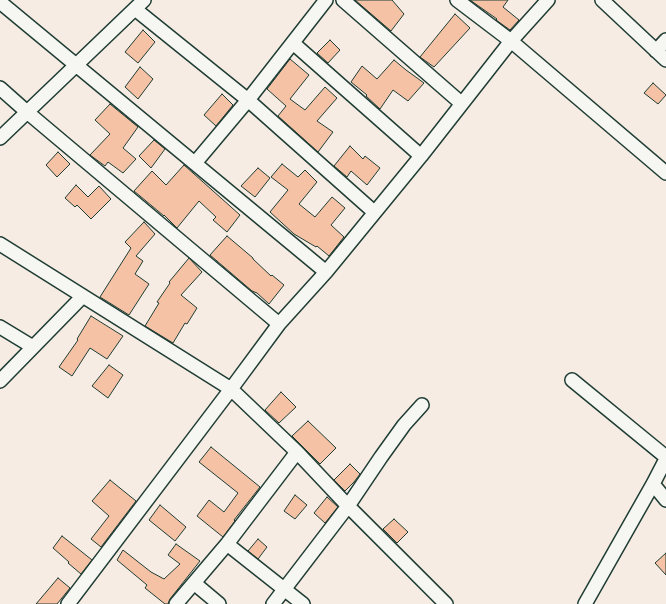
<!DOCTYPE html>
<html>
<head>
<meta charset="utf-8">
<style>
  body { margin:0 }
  canvas { display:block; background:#f6ece3 }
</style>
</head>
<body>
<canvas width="666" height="604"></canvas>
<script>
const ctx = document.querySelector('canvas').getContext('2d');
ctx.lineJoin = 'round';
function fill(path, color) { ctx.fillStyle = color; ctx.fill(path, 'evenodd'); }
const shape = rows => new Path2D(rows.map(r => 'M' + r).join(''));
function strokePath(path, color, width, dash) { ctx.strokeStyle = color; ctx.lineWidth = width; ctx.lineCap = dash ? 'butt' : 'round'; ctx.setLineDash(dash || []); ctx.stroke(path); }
const building = shape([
  [355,0,392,0,404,14,391,31,355,0],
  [470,0,508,0,503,7,519,20,510,30,496,20,497,19,470,0],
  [455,14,470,28,434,67,420,57,455,14],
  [143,30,155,42,138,63,125,52,143,30],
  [330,40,340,50,328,63,317,53,330,40],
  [290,59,309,75,290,99,305,110,325,87,337,98,317,121,333,132,318,152,278,116,286,106,267,89,290,59],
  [394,60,406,70,424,83,408,101,393,90,380,109,366,96,367,95,351,82,362,66,377,79,394,60],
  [140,67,153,79,138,99,125,87,140,67],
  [653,83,666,95,658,104,644,93,653,83],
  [222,94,233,105,216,126,204,115,222,94],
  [110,104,138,127,123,148,136,159,123,173,108,162,105,166,90,155,110,134,95,120,110,104],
  [154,140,165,149,151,168,139,156,154,140],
  [350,146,363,159,365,156,380,168,367,185,351,171,347,177,334,166,350,146],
  [58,152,70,164,57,177,46,165,58,152],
  [282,164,298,177,305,170,317,182,299,204,315,217,332,197,345,208,331,225,344,237,329,256,317,246,316,247,294,234,270,212,288,190,271,177,282,164],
  [184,165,240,215,227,232,213,220,216,217,199,201,177,228,164,215,164,216,134,191,152,171,166,185,184,165],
  [258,168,270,178,255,197,241,186,258,168],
  [76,185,88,197,99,186,111,199,91,219,77,205,75,207,65,198,76,185],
  [144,222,155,234,136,256,143,261,135,274,149,284,129,315,100,297,131,248,125,242,144,222],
  [227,236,253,258,253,259,271,276,272,275,284,285,269,304,257,293,252,291,210,255,227,236],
  [189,258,202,272,181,295,197,308,187,324,185,323,173,343,145,326,159,303,157,302,170,283,169,282,189,258],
  [91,316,123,336,107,359,90,348,72,376,59,367,78,340,77,339,91,316],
  [109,365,123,375,108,398,92,386,109,365],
  [281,392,296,407,279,423,265,410,281,392],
  [308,421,336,448,320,464,292,436,308,421],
  [211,447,260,487,234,520,235,521,223,537,197,516,209,500,224,512,238,493,199,462,211,447],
  [350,464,360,474,354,482,345,491,334,480,350,464],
  [110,480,136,501,101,547,91,539,109,516,92,501,110,480],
  [295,495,307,505,295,519,284,511,295,495],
  [327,497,338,507,325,523,314,513,327,497],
  [160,505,186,527,175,541,149,520,160,505],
  [394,519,408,532,397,543,383,529,394,519],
  [62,536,92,560,81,574,68,563,69,562,53,548,62,536],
  [258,539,267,547,258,559,248,551,258,539],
  [176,544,200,561,170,599,168,604,165,604,145,588,147,585,117,560,123,550,151,572,164,579,180,564,168,555,176,544],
  [666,553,666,575,655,563,666,553],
  [58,578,70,588,57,604,36,604,58,578]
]);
const minor = shape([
  [343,0,461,103],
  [457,0,511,41,666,173],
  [602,0,666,60],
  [0,2,326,272],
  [135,9,248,100,374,212],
  [293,43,421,156],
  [656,51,666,40],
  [0,88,27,112,279,324],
  [0,138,144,0],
  [195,163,248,100,326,0],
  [0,244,231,389,297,452,348,506,446,604],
  [0,327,33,347],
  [572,380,666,457],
  [0,381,83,296],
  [653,484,666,500],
  [227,544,303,604],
  [194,583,219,604],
  [68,604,231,389,279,324,326,272,421,156,511,41,548,0],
  [176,604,227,544,297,452],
  [273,604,348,506,381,457,404,425,422,405],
  [585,604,653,484,666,459]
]);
fill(building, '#f5c2a6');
strokePath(building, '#1f3d34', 1);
strokePath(minor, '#1f3d34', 16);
strokePath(minor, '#f6f6f2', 13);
</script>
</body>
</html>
